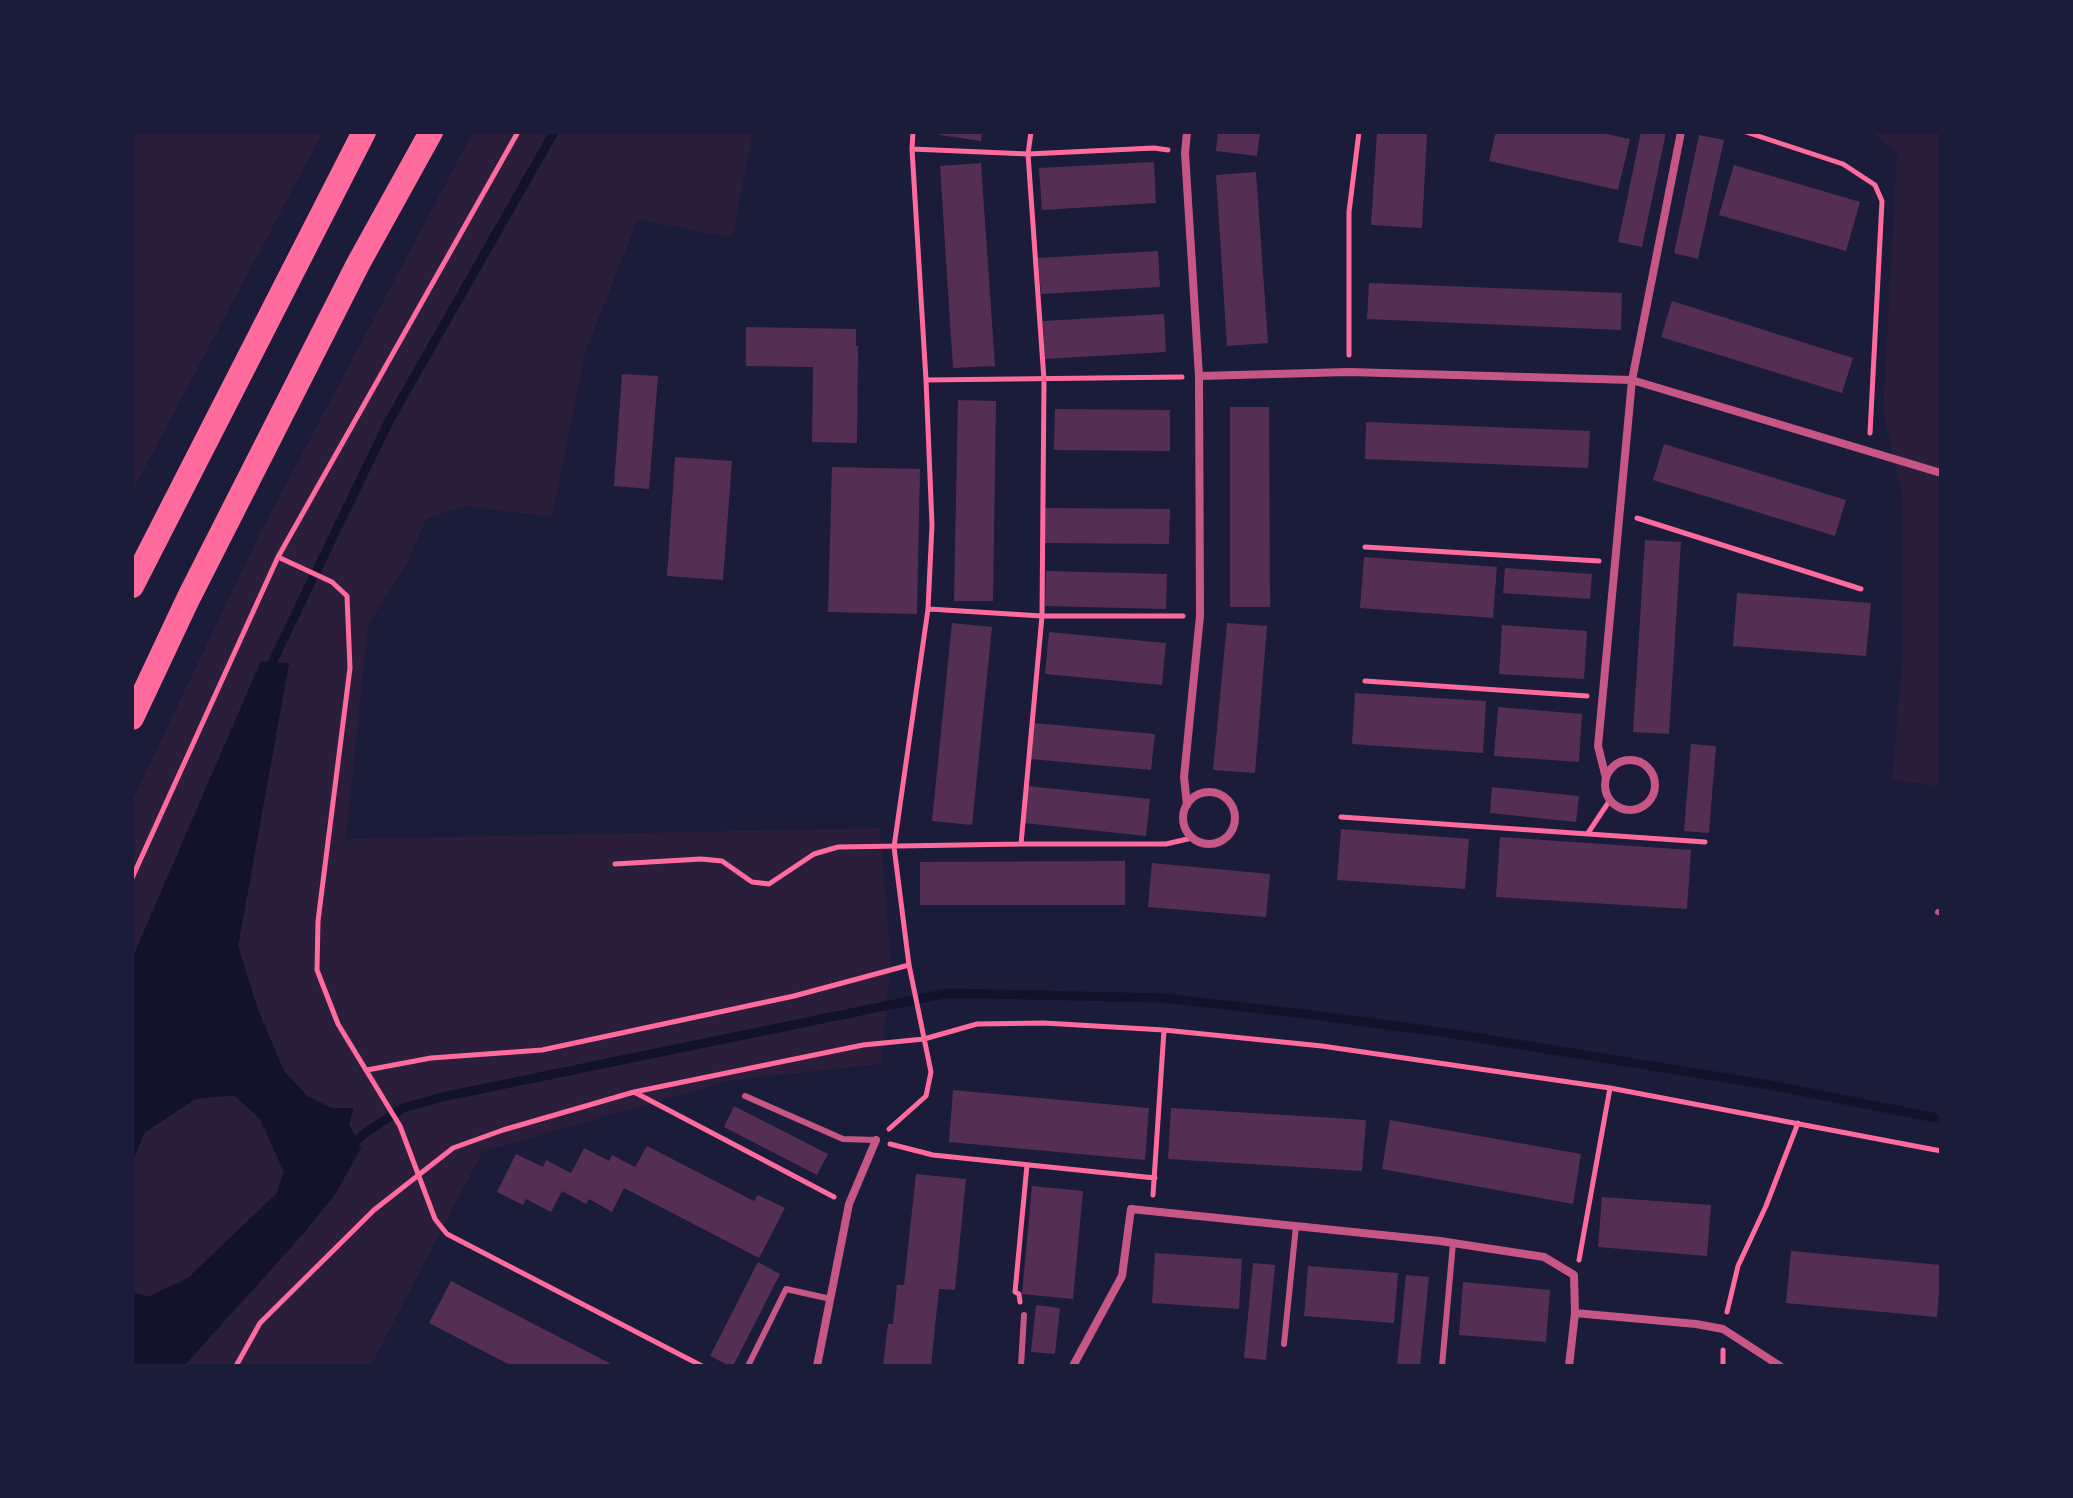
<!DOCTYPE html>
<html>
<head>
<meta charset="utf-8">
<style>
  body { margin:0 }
  #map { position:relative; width:2073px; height:1498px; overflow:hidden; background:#1b1b3a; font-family:"Exo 2",sans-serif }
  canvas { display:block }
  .frame { position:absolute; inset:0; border:134px solid #1b1b3a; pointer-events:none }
</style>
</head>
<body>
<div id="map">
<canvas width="2073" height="1498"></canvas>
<div class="frame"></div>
</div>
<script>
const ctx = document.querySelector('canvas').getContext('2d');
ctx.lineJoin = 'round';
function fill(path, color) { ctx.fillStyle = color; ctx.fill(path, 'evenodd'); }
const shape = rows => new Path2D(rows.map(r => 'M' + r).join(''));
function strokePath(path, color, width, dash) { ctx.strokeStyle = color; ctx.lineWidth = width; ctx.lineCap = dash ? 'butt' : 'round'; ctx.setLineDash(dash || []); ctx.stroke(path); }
const green = shape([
  [132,132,323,132,132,492],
  [473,132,753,132,732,238,638,219,586,350,552,517,464,506,426,519,407,564,368,625,346,839,880,828,891,959,881,1064,733,1080,482,1152,371,1366,184,1366,303,1234,336,1193,331,1108,307,1096,284,1071,258,1010,238,946,289,663,261,661,132,959,132,801,260,533],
  [1873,132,1941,132,1941,786,1892,780,1903,651,1902,496,1883,411,1897,154],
  [234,1095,260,1118,284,1172,277,1193,188,1278,148,1297,132,1292,132,1161,145,1132,196,1098]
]);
const water = shape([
  [261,661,270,664,289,663,238,946,258,1010,284,1071,307,1096,331,1108,354,1108,349,1124,361,1148,336,1193,303,1234,184,1366,132,1366,132,1292,148,1297,188,1278,277,1193,284,1172,260,1119,234,1095,196,1099,145,1132,132,1161,132,959]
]);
const stream = shape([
  [267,673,389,421,554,132],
  [349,1147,368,1131,403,1108,442,1097,948,993,1163,998,1306,1014,1448,1033,1770,1085,1941,1119]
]);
const building = shape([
  [940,132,982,132,981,141,940,135],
  [1218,132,1260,132,1257,156,1216,151],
  [1377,132,1427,132,1422,228,1371,225],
  [1496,132,1597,132,1630,139,1618,190,1489,161],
  [1641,132,1666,132,1642,247,1618,242],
  [1699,135,1724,140,1698,259,1674,253],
  [1154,162,1156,203,1042,210,1039,168],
  [981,163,995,366,953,368,940,166],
  [1734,165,1860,202,1846,251,1719,215],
  [1256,172,1268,343,1227,346,1216,175],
  [1158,251,1160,287,1041,294,1038,258],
  [1369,283,1622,293,1621,330,1367,319],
  [1672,301,1853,358,1842,393,1661,337],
  [1164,314,1166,352,1045,359,1043,321],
  [746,327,856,329,856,346,858,346,857,443,812,442,813,367,746,366],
  [622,374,658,376,649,489,614,486],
  [958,400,996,401,993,601,954,601],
  [1230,407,1269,407,1270,607,1230,607],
  [1055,409,1170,410,1170,451,1054,450],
  [1366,422,1590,431,1588,468,1365,459],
  [1664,444,1846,500,1835,536,1653,480],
  [675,457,732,461,723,580,667,576],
  [832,467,920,469,917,614,828,612],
  [1045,508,1170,509,1169,544,1045,543],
  [1645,540,1681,542,1669,734,1633,732],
  [1364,557,1497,567,1493,618,1360,608],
  [1505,568,1592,574,1590,599,1503,593],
  [1046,571,1167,574,1166,609,1045,606],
  [1737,593,1871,603,1866,656,1733,646],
  [952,623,992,627,972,825,932,821],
  [1227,623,1267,626,1255,773,1213,770],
  [1502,625,1587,631,1584,679,1499,674],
  [1049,632,1166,643,1162,685,1045,674],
  [1355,693,1486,701,1483,753,1352,744],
  [1498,707,1582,714,1579,762,1494,756],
  [1033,723,1155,734,1151,770,1030,759],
  [1691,744,1716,746,1709,833,1684,831],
  [1028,786,1150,799,1146,836,1024,823],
  [1492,787,1579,796,1576,822,1490,813],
  [1341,829,1469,839,1465,889,1337,880],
  [1500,837,1691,850,1687,909,1496,897],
  [1125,861,1125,905,920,905,920,862],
  [1152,863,1270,874,1266,917,1148,907],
  [953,1090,1149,1108,1145,1160,949,1142],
  [734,1106,828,1154,817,1175,724,1127],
  [1171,1108,1366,1120,1362,1171,1168,1159],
  [1390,1120,1581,1154,1573,1204,1382,1169],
  [647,1146,754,1201,758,1195,785,1208,759,1258,624,1188,612,1212,589,1199,586,1204,562,1191,551,1212,526,1199,523,1205,497,1192,516,1154,543,1167,546,1160,571,1173,584,1148,609,1161,612,1155,635,1167],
  [916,1174,966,1179,955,1290,939,1289,931,1366,883,1366,888,1324,893,1324,897,1285,904,1285],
  [1032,1186,1083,1191,1073,1299,1022,1294],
  [1602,1197,1711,1205,1707,1256,1598,1247],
  [1791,1251,1941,1265,1937,1317,1786,1303],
  [1155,1253,1242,1259,1239,1309,1152,1303],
  [758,1262,780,1274,733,1366,730,1366,710,1356],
  [1253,1263,1275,1265,1266,1360,1244,1358],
  [1308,1266,1398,1273,1394,1323,1304,1316],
  [1406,1275,1429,1277,1420,1366,1397,1366],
  [451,1281,526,1320,615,1366,512,1366,456,1337,429,1323],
  [1463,1282,1550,1290,1546,1342,1459,1335],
  [1036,1305,1060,1308,1055,1354,1031,1352]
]);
const path = shape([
  [1746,132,1843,164,1875,185,1882,201,1870,433],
  [912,149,1028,154,1154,148,1168,150],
  [1349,355,1349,212,1359,132],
  [926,380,1182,377],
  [1637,518,1861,589],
  [1365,547,1599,561],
  [278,557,332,582,347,596,350,668,318,921,317,970,338,1024,400,1126,435,1219,447,1234,702,1366],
  [929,609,1042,616,1183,616],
  [1365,681,1587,696],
  [1341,817,1705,842],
  [1588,833,1610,800],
  [1021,844,1042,616,1044,380,1028,154,1031,132],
  [615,864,701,859,722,861,752,882,769,884,814,854,838,847,1021,844,1166,844,1192,838],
  [132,878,278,557,518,132],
  [367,1070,431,1058,542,1050,794,996,909,965],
  [634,1092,834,1197],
  [889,1129,926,1096,931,1072,909,965,894,847,928,609,932,525,926,380,912,149,913,132],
  [890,1144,933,1155,1155,1178],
  [1153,1195,1164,1030],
  [1579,1260,1610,1088],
  [1020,1302,1019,1294,1015,1292,1027,1165],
  [1727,1312,1738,1266,1766,1206,1798,1123],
  [1723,1350,1723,1366],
  [236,1366,260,1323,374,1210,453,1148,503,1130,634,1092,863,1045,924,1039,977,1024,1044,1023,1164,1030,1322,1046,1610,1088,1941,1151]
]);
const service = shape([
  [1938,912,1941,913],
  [745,1096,843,1139,876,1140],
  [1284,1344,1296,1226],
  [748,1366,786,1289,831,1299],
  [1021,1366,1024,1315],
  [1442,1366,1453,1243]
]);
const minor = shape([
  [1199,376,1349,372,1632,380,1941,473],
  '1605 785a25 25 0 1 1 50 0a25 25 0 1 1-50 0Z',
  [1606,778,1598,746,1632,380,1681,132],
  '1183 818a26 26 0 1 1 52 0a26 26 0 1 1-52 0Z',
  [1187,805,1184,777,1200,616,1199,376,1185,153,1187,132],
  [817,1366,849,1204,876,1140],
  [1073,1366,1122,1276,1131,1209,1440,1241,1544,1257,1574,1275,1575,1313,1696,1324,1723,1329,1780,1366],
  [1569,1366,1575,1313]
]);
const motorway = shape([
  [132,586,364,132],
  [132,718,188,599,358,264,431,132]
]);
fill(green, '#2a1e3b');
fill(water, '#12122b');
strokePath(stream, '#12122b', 9);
fill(building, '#542f53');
strokePath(path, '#ff6b9d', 5);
strokePath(service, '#c65784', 6);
strokePath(minor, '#c65784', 8);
strokePath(motorway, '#ff6b9d', 24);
</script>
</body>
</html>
